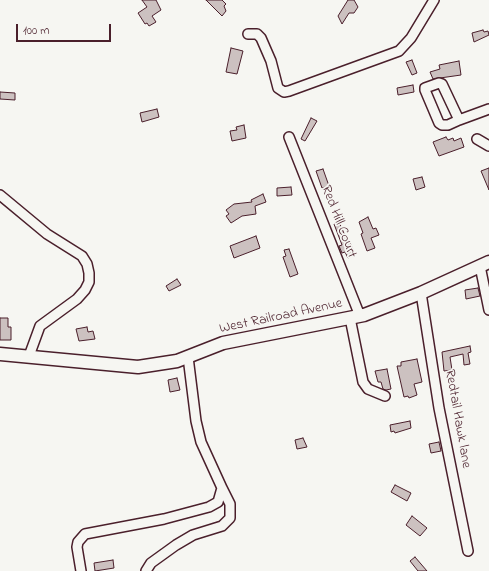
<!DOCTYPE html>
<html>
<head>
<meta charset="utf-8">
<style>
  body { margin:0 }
  #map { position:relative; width:489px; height:571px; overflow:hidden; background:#f6f6f2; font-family:"Indie Flower",sans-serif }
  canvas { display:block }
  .scale { position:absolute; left:16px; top:24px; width:95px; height:18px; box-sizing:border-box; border:2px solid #4a1f2b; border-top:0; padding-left:5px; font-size:12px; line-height:14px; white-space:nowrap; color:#4a1f2b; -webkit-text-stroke:3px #f6f6f2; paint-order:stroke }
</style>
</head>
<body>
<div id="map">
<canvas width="489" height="571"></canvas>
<div class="scale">100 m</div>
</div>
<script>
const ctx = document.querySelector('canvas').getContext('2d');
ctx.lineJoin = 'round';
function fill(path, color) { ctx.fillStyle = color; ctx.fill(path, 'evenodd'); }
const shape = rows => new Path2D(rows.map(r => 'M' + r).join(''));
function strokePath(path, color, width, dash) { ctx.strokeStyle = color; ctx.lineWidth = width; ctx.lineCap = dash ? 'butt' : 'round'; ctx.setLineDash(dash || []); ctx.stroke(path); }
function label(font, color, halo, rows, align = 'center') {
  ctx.font = font + ' "Indie Flower",sans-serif'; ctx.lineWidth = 3.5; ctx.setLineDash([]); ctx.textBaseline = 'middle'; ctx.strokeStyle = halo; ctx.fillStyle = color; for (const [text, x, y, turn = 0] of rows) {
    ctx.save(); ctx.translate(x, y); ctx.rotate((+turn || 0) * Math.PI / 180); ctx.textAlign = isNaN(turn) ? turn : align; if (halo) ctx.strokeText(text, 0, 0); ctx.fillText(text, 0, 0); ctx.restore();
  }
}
const building = shape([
  [142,0,156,0,161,10,152,16,156,22,149,26,147,23,145,24,138,13,147,7,142,0],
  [206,0,222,0,226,4,224,6,226,11,222,16,206,0],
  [348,0,354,0,358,7,354,13,349,13,342,24,338,16,348,0],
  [483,30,484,32,488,31,489,35,474,42,472,33,483,30],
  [231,48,243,51,237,74,226,72,231,48],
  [412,60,417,73,412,75,406,62,412,60],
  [459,61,461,75,433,79,430,72,440,69,439,65,459,61],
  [413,85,414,92,398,95,397,88,413,85],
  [0,92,15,93,15,100,0,99,0,92],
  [157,109,159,117,142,122,140,113,157,109],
  [311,118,317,121,305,141,301,139,311,118],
  [244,125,246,138,232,141,230,131,237,130,236,127,244,125],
  [446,137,448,140,453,138,454,141,461,138,464,147,439,156,433,142,446,137],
  [489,168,489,190,481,171,489,168],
  [323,169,329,186,322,188,316,171,323,169],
  [422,177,425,187,416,190,413,179,422,177],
  [291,187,292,195,277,196,277,188,291,187],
  [263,194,266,202,255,206,256,214,242,216,231,223,226,216,229,214,226,210,234,204,252,202,251,200,263,194],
  [368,217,373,229,376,228,379,235,371,238,375,248,367,251,361,234,363,233,359,222,368,217],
  [339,222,347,240,349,240,355,254,348,258,345,252,342,253,339,246,342,245,334,224,339,222],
  [256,236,260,248,234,258,230,246,256,236],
  [289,249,298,274,290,277,283,257,286,256,284,250,289,249],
  [177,279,181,285,169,291,166,286,177,279],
  [478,288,480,296,466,299,465,290,478,288],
  [0,318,8,318,8,327,11,327,11,340,0,340,0,318],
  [87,327,88,332,93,331,95,339,79,341,76,329,87,327],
  [470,346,471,352,468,353,470,364,464,365,463,354,450,357,452,370,444,371,442,352,470,346],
  [417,359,422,382,414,384,417,395,409,398,408,396,404,397,397,366,401,366,401,362,417,359],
  [387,369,391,389,386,390,383,389,381,382,378,382,375,371,387,369],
  [177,378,180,390,170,392,168,380,177,378],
  [410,421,411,428,395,433,394,431,391,432,390,425,410,421],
  [303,438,307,447,297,449,295,440,303,438],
  [439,442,441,451,431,453,429,444,439,442],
  [395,485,411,493,407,501,391,492,395,485],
  [412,516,427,528,420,536,406,525,412,516],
  [415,557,427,571,418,571,410,561,415,557],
  [113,560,114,568,95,571,94,563,113,560]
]);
const minor = shape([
  [248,34,257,34,261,38,271,61,278,88,284,92,289,91,399,51,411,38,434,0],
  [459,120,442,84,439,83,425,88,425,90,439,123,442,125,448,125,459,120,489,109],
  [289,137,360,316],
  [477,139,489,146],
  [0,195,47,234,82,256,87,264,89,273,89,282,85,290,77,299,40,326,29,356],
  [480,266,489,310],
  [421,293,439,408,468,551],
  [350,318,363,382,368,389,385,396],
  [81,571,77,547,78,542,85,534,164,519,209,507,218,502,222,488,201,442,196,421,188,357],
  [146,571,151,563,176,545,193,535,222,526,230,518,230,504,222,488]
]);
const major = shape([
  [0,354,138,367,177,361,223,343,364,315,421,293,489,262]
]);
const streetNames = [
  ["Red Hill Court",338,222,69],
  ["West Railroad Avenue",281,317,-12],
  ["Redtail Hawk lane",457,419,80]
];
fill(building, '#ccc1c0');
strokePath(building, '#4a1f2b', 1);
strokePath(minor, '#4a1f2b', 12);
strokePath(major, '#4a1f2b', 15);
strokePath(minor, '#f6f6f2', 9);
strokePath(major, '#f6f6f2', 12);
label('14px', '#4a1f2b', '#f6f6f2', streetNames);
</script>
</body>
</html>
